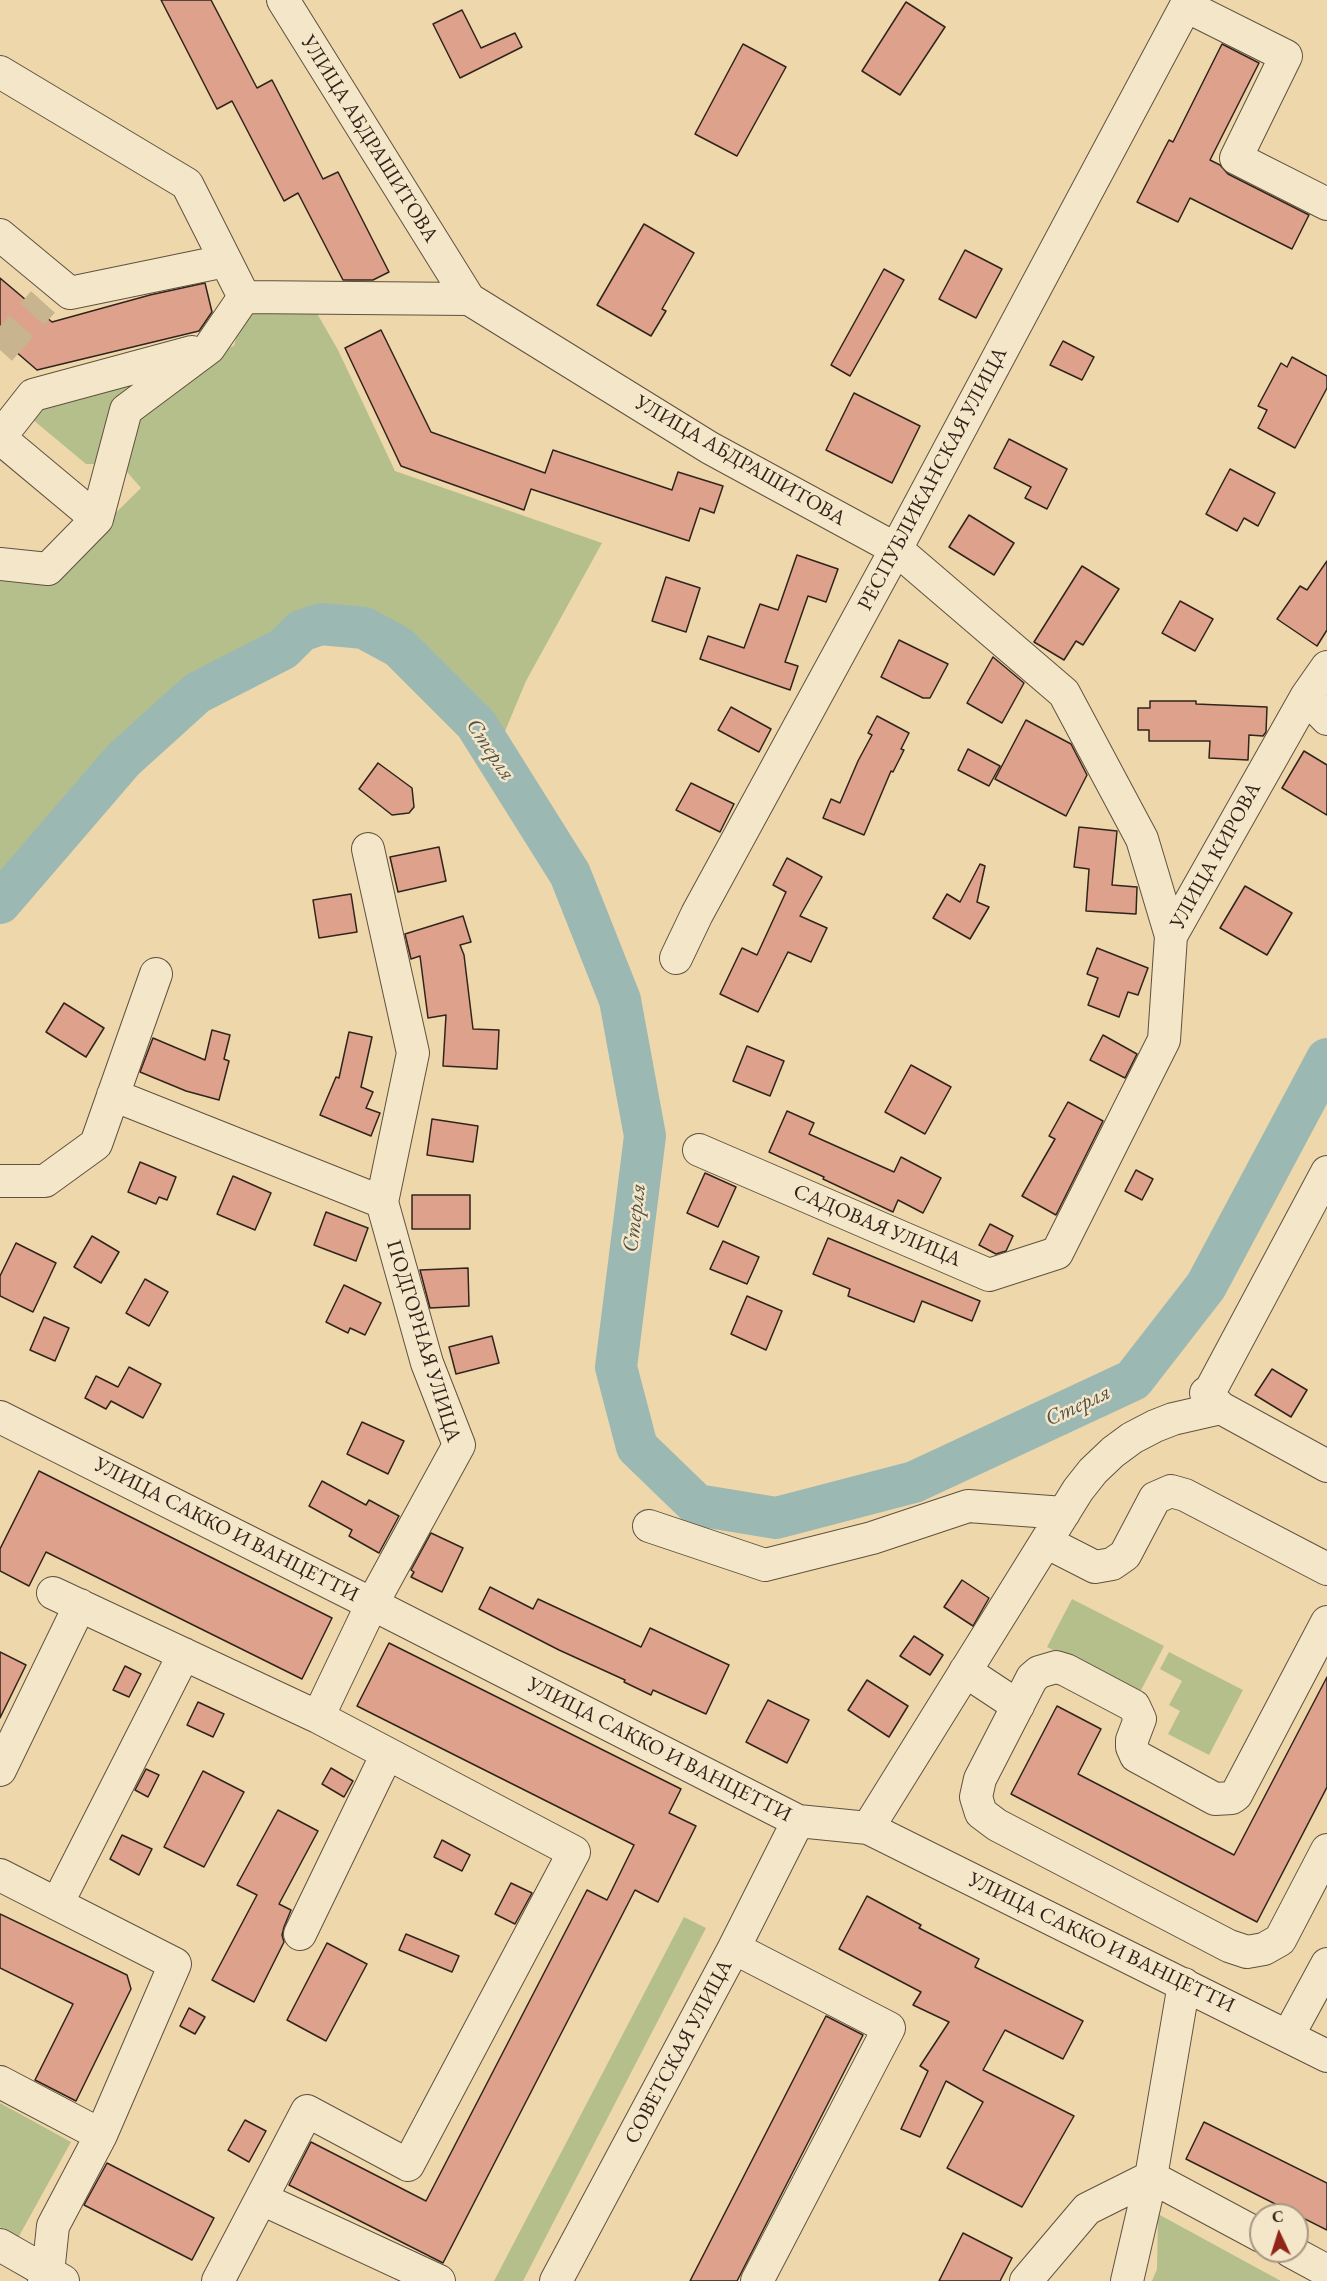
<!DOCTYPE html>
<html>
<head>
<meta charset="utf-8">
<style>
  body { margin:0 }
  #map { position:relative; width:1327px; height:2281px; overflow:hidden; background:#eed8ab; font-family:"EB Garamond",serif }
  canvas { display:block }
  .north { position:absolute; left:1249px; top:2203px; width:60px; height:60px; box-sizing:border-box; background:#f4e6c8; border:2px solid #a69883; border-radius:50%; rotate:356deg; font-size:16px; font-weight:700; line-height:24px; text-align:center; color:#30241c }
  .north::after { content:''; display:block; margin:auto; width:21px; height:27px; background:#8f2418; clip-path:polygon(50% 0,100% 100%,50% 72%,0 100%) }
</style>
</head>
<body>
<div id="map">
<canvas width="1327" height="2281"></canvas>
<div class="north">С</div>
</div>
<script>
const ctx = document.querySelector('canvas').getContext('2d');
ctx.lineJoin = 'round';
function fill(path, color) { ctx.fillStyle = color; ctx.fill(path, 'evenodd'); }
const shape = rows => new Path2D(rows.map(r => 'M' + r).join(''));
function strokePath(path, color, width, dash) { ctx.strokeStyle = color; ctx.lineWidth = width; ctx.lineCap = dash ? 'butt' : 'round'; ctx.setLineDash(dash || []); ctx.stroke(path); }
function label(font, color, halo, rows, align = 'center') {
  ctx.font = font + ' "EB Garamond",serif'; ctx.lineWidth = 5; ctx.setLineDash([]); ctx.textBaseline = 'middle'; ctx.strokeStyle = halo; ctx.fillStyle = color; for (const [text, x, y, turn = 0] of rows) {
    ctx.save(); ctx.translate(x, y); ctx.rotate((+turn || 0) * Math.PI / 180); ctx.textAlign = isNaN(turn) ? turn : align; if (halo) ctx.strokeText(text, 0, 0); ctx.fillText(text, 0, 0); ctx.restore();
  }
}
const green = shape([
  [303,289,338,350,395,471,602,543,526,681,503,736,406,637,361,613,308,613,270,643,190,681,135,730,0,887,0,574,50,577,141,488,120,464,86,464,32,419,47,400,132,378,234,346,238,331,257,308],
  [1072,1599,1164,1646,1139,1694,1047,1647],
  [1169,1652,1243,1690,1209,1755,1168,1734,1180,1711,1169,1705,1182,1681,1160,1669],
  [684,1917,706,1928,523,2281,494,2281],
  [0,2103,71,2142,18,2238,0,2227],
  [1158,2214,1281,2281,1152,2281,1157,2269]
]);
const river = shape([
  [0,903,123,760,197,693,283,649,301,631,321,624,364,628,399,647,476,724,570,874,620,1000,645,1136,616,1367,637,1447,697,1505,776,1518,914,1482,1133,1380,1206,1286,1327,1059]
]);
const building = shape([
  [161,0,211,0,257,88,272,80,323,179,338,172,389,272,373,280,343,280,298,193,284,201,232,101,217,109,161,0],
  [906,2,945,27,900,95,862,71,906,2],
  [462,10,481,48,515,33,522,47,460,78,433,24,462,10],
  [743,44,786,67,737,156,695,134,743,44],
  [1222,44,1259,63,1210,160,1220,165,1228,174,1309,215,1292,249,1190,198,1178,222,1137,202,1169,140,1173,142,1222,44],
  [644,224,694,253,662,309,666,311,651,336,597,305,644,224],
  [965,250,1002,269,976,318,939,299,965,250],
  [884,269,904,280,850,376,831,365,884,269],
  [0,278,52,322,150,295,205,283,212,312,199,331,37,370,0,338,0,278],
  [381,330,431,432,545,473,553,450,672,490,678,472,723,486,714,513,700,508,689,541,531,489,524,510,401,466,345,348,381,330],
  [1063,341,1094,357,1082,380,1050,365,1063,341],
  [1292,357,1327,376,1327,388,1295,448,1258,428,1267,410,1258,406,1281,363,1287,367,1292,357],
  [854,393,920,426,892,483,826,450,854,393],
  [1009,439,1067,469,1047,509,1025,498,1031,487,994,468,1009,439],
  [1230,469,1275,493,1258,526,1244,518,1237,531,1206,514,1230,469],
  [969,515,1014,543,994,575,949,547,969,515],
  [797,555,838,569,826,602,808,596,785,662,798,666,790,690,700,659,708,636,744,648,760,604,778,610,797,555],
  [1327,561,1327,630,1317,646,1277,619,1300,586,1307,590,1327,561],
  [1082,566,1119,589,1083,645,1076,641,1064,660,1034,642,1082,566],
  [666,577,700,588,686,632,652,621,666,577],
  [1180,601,1213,619,1195,651,1162,633,1180,601],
  [899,640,948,664,930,698,923,698,881,677,899,640],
  [993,657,1024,683,1002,723,967,703,993,657],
  [1150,701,1196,701,1196,704,1267,707,1266,732,1263,736,1249,735,1248,760,1209,758,1210,741,1149,741,1149,730,1138,730,1138,708,1150,708,1150,701],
  [731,707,771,729,759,752,718,730,731,707],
  [877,716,909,733,901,749,904,750,893,772,891,771,864,835,823,818,831,799,840,803,858,761,872,735,868,733,877,716],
  [1026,720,1071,744,1087,775,1066,816,995,779,1026,720],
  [968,749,1000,766,989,786,958,770,968,749],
  [1304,751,1327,765,1327,815,1282,788,1304,751],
  [378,763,412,788,414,807,409,813,392,815,359,789,378,763],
  [691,783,734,804,720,832,676,810,691,783],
  [1079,827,1117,831,1112,885,1137,887,1136,914,1086,911,1089,869,1074,867,1079,827],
  [439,847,446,881,398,892,390,857,439,847],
  [787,858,822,877,800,916,827,928,811,962,788,952,758,1012,720,994,742,948,757,955,786,892,773,885,787,858],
  [980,864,985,866,977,902,989,907,970,939,933,918,947,894,960,902,980,864],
  [1245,886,1292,913,1267,955,1220,928,1245,886],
  [351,894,357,932,319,938,313,900,351,894],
  [463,916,471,942,460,945,464,955,473,1029,499,1030,497,1069,443,1066,446,1015,428,1018,420,956,411,959,405,934,463,916],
  [1097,948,1148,968,1138,995,1128,992,1119,1017,1088,1005,1098,978,1087,974,1097,948],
  [64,1003,104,1028,86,1057,46,1032,64,1003],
  [212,1030,230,1035,224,1059,229,1061,219,1100,186,1091,140,1072,153,1038,205,1060,212,1030],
  [349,1032,372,1037,361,1087,373,1092,366,1108,380,1113,371,1136,320,1115,336,1077,339,1078,349,1032],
  [1103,1035,1137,1054,1125,1078,1090,1060,1103,1035],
  [747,1046,784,1061,770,1096,733,1081,747,1046],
  [911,1065,951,1087,925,1134,885,1112,911,1065],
  [1068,1102,1103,1121,1056,1215,1022,1196,1055,1139,1049,1136,1068,1102],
  [787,1111,814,1123,809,1134,894,1172,901,1157,941,1178,923,1213,898,1200,893,1212,823,1179,824,1177,769,1152,787,1111],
  [432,1119,478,1126,473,1162,427,1155,432,1119],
  [140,1162,176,1177,167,1200,159,1197,156,1204,128,1192,140,1162],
  [1136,1170,1153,1179,1142,1200,1125,1191,1136,1170],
  [705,1173,736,1187,718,1227,687,1213,705,1173],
  [233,1176,271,1193,255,1230,217,1214,233,1176],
  [412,1195,470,1195,470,1229,412,1229,412,1195],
  [326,1212,368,1228,356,1261,314,1245,326,1212],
  [990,1224,1013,1236,1006,1251,996,1254,979,1245,990,1224],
  [92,1236,119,1252,101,1283,74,1267,92,1236],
  [828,1238,980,1301,972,1321,922,1301,914,1322,848,1296,850,1289,813,1274,828,1238],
  [723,1241,759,1257,747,1284,710,1269,723,1241],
  [16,1243,56,1263,33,1312,0,1296,0,1276,16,1243],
  [468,1268,469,1306,430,1308,420,1270,468,1268],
  [145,1279,168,1292,149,1326,126,1313,145,1279],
  [344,1285,381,1303,365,1335,350,1328,348,1333,326,1322,344,1285],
  [747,1296,782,1311,766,1350,731,1334,747,1296],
  [44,1317,69,1328,55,1361,30,1350,44,1317],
  [492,1336,499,1363,456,1374,449,1347,492,1336],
  [129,1367,161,1384,143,1418,111,1401,106,1409,85,1398,96,1376,118,1387,129,1367],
  [1272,1369,1307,1390,1291,1417,1255,1395,1272,1369],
  [362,1422,404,1441,388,1474,347,1454,362,1422],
  [39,1471,332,1618,302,1679,46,1552,29,1586,0,1571,0,1549,39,1471],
  [322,1481,366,1505,369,1500,399,1516,379,1553,349,1536,352,1530,309,1506,322,1481],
  [431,1533,463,1548,442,1592,411,1577,414,1572,411,1570,431,1533],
  [962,1580,989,1598,973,1626,944,1607,962,1580],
  [490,1587,533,1609,538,1599,641,1647,650,1628,729,1665,706,1714,653,1690,651,1695,624,1682,625,1680,559,1650,479,1609,490,1587],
  [914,1636,943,1655,930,1675,900,1656,914,1636],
  [389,1643,681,1789,669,1813,696,1826,658,1902,635,1890,443,2263,289,2185,311,2142,426,2201,587,1890,607,1900,634,1845,357,1706,389,1643],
  [0,1652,26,1665,0,1718,0,1652],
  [125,1666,141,1674,129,1697,113,1690,125,1666],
  [1327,1677,1327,1787,1257,1922,1011,1794,1057,1706,1101,1729,1078,1774,1234,1855,1327,1677],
  [867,1680,908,1706,889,1737,848,1710,867,1680],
  [768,1700,809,1720,787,1763,746,1742,768,1700],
  [198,1702,224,1714,213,1737,187,1725,198,1702],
  [331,1768,353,1781,344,1797,322,1784,331,1768],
  [146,1769,159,1775,148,1797,135,1790,146,1769],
  [203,1771,244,1792,204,1867,164,1847,203,1771],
  [278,1810,318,1831,279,1904,291,1910,284,1927,282,1935,284,1942,254,2002,212,1980,257,1895,237,1885,278,1810],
  [122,1835,152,1849,139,1875,110,1859,122,1835],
  [442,1840,470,1855,462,1871,434,1857,442,1840],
  [511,1883,532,1893,515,1924,495,1914,511,1883],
  [867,1896,921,1925,919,1928,979,1959,975,1967,1083,2021,1063,2059,1005,2030,983,2070,1074,2116,1022,2207,947,2168,983,2102,946,2081,920,2137,901,2129,928,2071,920,2066,949,2022,913,2005,921,1992,839,1949,867,1896],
  [0,1914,127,1975,131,1989,76,2101,35,2080,73,2004,0,1968,0,1914],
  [406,1934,459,1956,452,1972,399,1950,406,1934],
  [327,1943,367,1964,326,2041,287,2020,327,1943],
  [189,2008,205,2017,195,2034,180,2026,189,2008],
  [826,2016,863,2035,737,2281,690,2281,826,2016],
  [245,2120,266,2131,249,2162,228,2150,245,2120],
  [1204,2122,1327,2183,1327,2230,1186,2159,1204,2122],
  [107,2163,214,2218,192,2260,84,2205,107,2163],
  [963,2233,1012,2258,1000,2281,939,2281,963,2233]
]);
const minorTunnel = shape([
  [0,350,43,302]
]);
const minor = shape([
  [283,0,469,299,710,448,896,549,1064,693,1142,839,1171,936],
  [1186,6,1286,56,1236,158,1327,204],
  [0,72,187,184,244,297],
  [0,235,70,293,225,261],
  [0,437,33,395,192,352],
  [0,438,97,519],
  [0,564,48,569,97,519,126,410,209,348,244,297,469,299],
  [1306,697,1327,719],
  [676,958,697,914,896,549,1189,0],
  [113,1095,382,1202],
  [699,1150,989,1275,1057,1253,1164,1040,1171,936,1306,697,1327,667],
  [0,1181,45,1181,96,1144,156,974],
  [1206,1393,1221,1408,1327,1466],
  [1208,1395,1327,1172],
  [0,1417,372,1604,798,1821,868,1828,1327,2056],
  [649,1526,765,1565,872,1538,968,1506,1064,1513],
  [1046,1542,1095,1567,1112,1564,1125,1555,1155,1498,1171,1491,1185,1495,1327,1569],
  [53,1593,318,1717,574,1852,408,2165,307,2111,218,2281],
  [1327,1622,1236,1795,1232,1798,1215,1799,1136,1756,1132,1747,1132,1740,1140,1719,1134,1706,1066,1670,1056,1667,1039,1672,1032,1678,980,1779,976,1797,981,1813,997,1825,1229,1946,1247,1952,1264,1949,1280,1940,1327,1850],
  [965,1671,1018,1706],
  [318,1717,372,1604,459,1445,427,1363,382,1202,413,1053,368,849],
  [0,1770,80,1605],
  [868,1828,1078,1490,1093,1471,1113,1452,1132,1438,1155,1426,1173,1419,1221,1408],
  [0,1875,175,1964,101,2135,53,2226,48,2273,44,2281],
  [57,1904,184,1654],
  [300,1934,387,1754],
  [734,1948,889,2028,757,2281],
  [1288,2036,1327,1964],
  [0,2082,101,2135],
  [262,2199,439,2281],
  [0,2245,63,2281],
  [1290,2251,1327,2271],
  [556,2281,734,1948,798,1821],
  [1026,2281,1087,2209,1151,2177,1261,2236],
  [1127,2281,1151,2177,1184,1984]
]);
const streetNames = [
  ["УЛИЦА АБДРАШИТОВА",369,139,58],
  ["УЛИЦА АБДРАШИТОВА",740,461,30],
  ["РЕСПУБЛИКАНСКАЯ УЛИЦА",933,479,-62],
  ["УЛИЦА КИРОВА",1216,856,-61],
  ["САДОВАЯ УЛИЦА",877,1226,23],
  ["ПОДГОРНАЯ УЛИЦА",423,1341,73],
  ["УЛИЦА САККО И ВАНЦЕТТИ",226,1530,27],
  ["УЛИЦА САККО И ВАНЦЕТТИ",659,1750,27],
  ["УЛИЦА САККО И ВАНЦЕТТИ",1101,1943,26],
  ["СОВЕТСКАЯ УЛИЦА",679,2052,-62]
];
const waterNames = [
  ["Стерля",490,750,56],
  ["Стерля",635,1218,-83],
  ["Стерля",1078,1406,-25]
];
fill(green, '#b5bf8c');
strokePath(river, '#9cb8b3', 42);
fill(building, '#dea28c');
strokePath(building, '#30241c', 1.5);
strokePath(minorTunnel, '#c8b48e', 32, [32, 16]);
strokePath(minor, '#605140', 34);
strokePath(minor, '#f4e6c8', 32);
label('21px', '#30241c', '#f4e6c8', streetNames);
label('italic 22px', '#505049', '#f4e6c8', waterNames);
</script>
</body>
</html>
